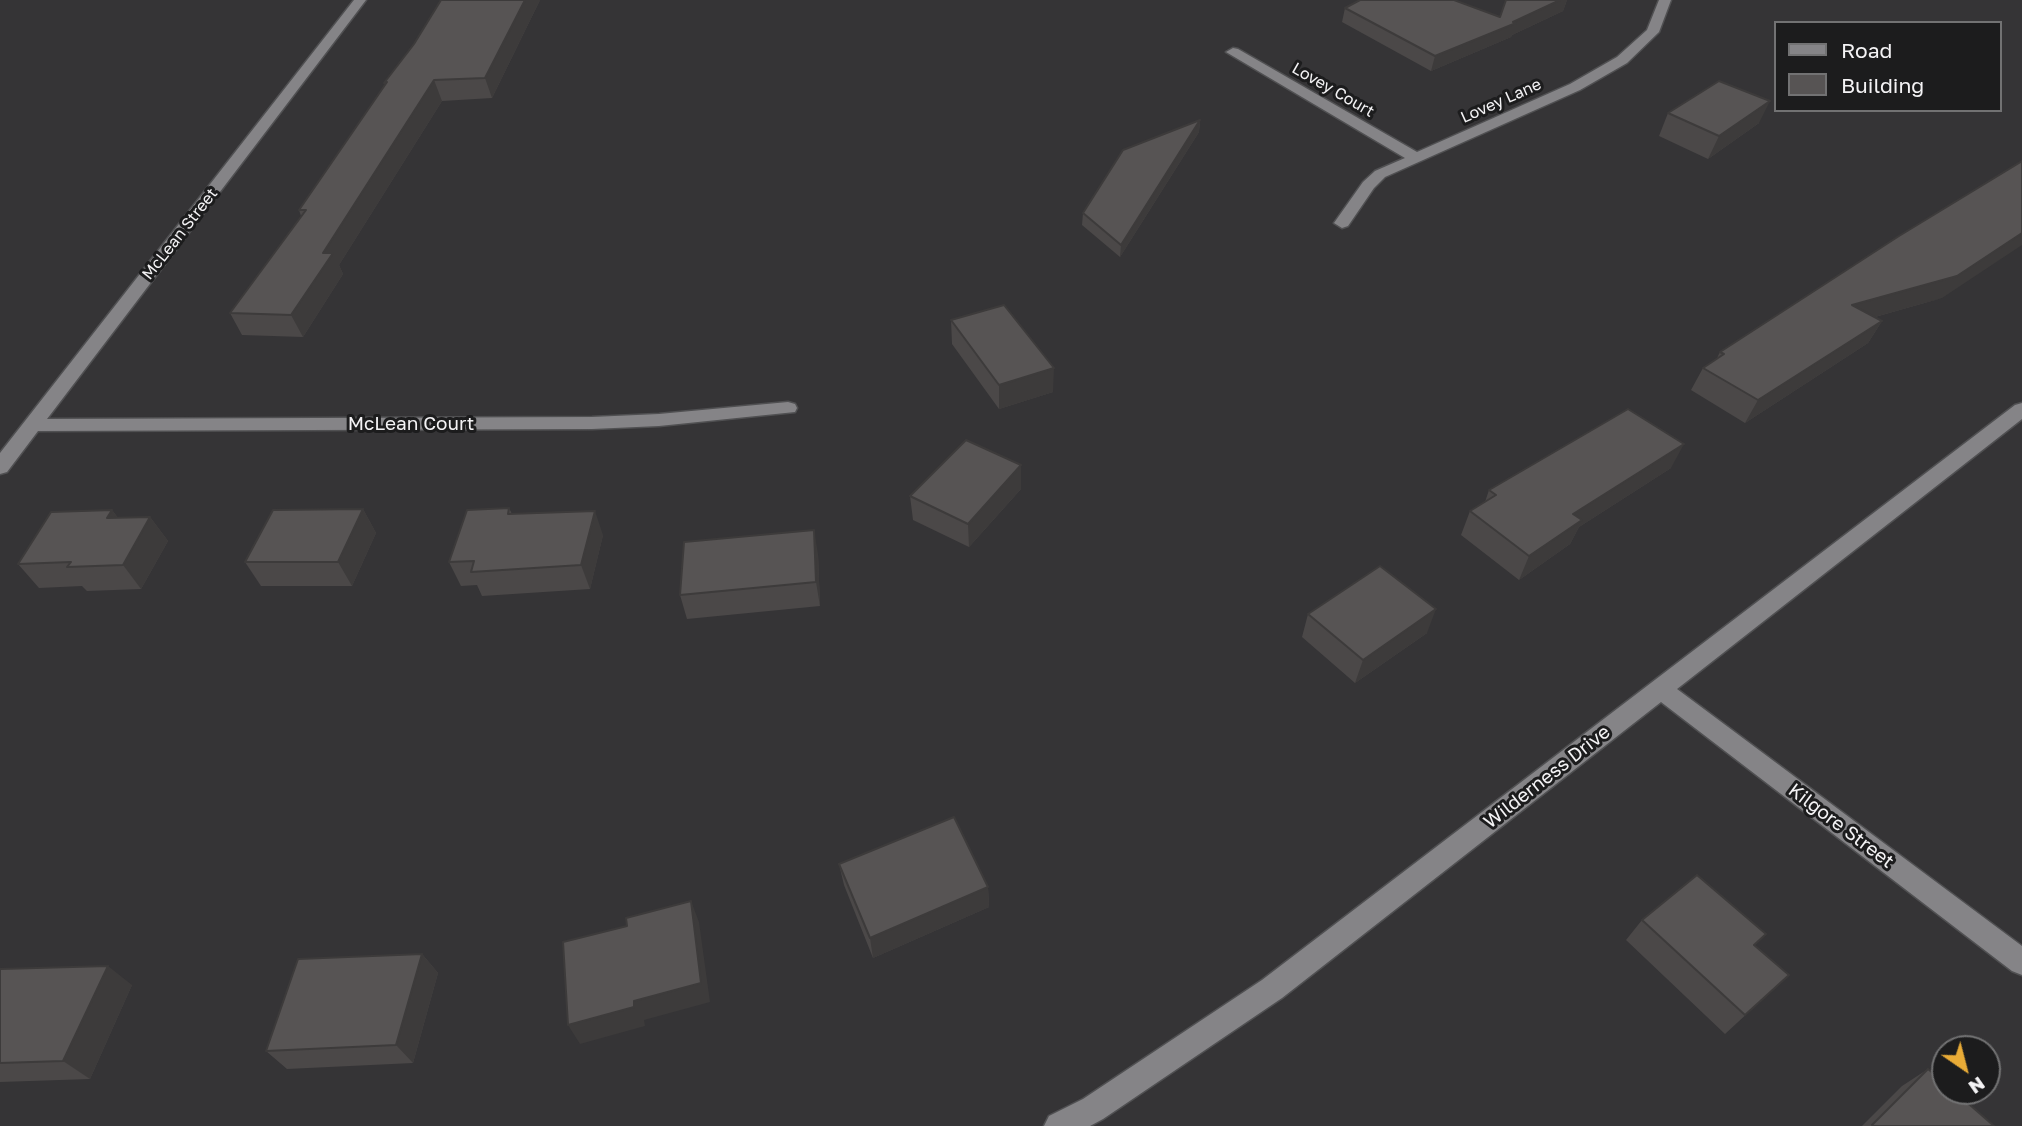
<!DOCTYPE html>
<html>
<head>
<meta charset="utf-8">
<style>
  body { margin:0 }
  #map { position:relative; width:2022px; height:1126px; overflow:hidden; background:#353436; font-family:"Golos Text",sans-serif }
  canvas { display:block }
  .legend { position:absolute; left:1774px; top:21px; width:228px; height:91px; box-sizing:border-box; background:#1c1c1d; border:2px solid #727273; margin:0; padding:9px 12px; list-style:none; font-size:21px; color:#f4f3f5 }
  .legend li { display:flex; align-items:center; gap:14px; height:35px }
  .legend b { width:35px; border:2px solid #727273 }
  .north { position:absolute; left:1931px; top:1035px; width:70px; height:70px; box-sizing:border-box; background:#1c1c1d; border:2px solid #727273; border-radius:50%; rotate:145deg; font-size:19px; font-weight:700; line-height:28px; text-align:center; color:#f4f3f5 }
  .north::after { content:''; display:block; margin:auto; width:24px; height:32px; background:#e8ab37; clip-path:polygon(50% 0,100% 100%,50% 72%,0 100%) }
</style>
</head>
<body>
<div id="map">
<canvas width="2022" height="1126"></canvas>
<ul class="legend">
<li><b style="height:9px;background:#858487"></b>Road</li>
<li><b style="height:19px;background:#575454"></b>Building</li>
</ul>
<div class="north">N</div>
</div>
<script>
const ctx = document.querySelector('canvas').getContext('2d');
ctx.lineJoin = 'round';
const shape = rows => new Path2D(rows.map(r => 'M' + r).join(''));
function strokePath(path, color, width, dash) { ctx.strokeStyle = color; ctx.lineWidth = width; ctx.lineCap = dash ? 'butt' : 'round'; ctx.setLineDash(dash || []); ctx.stroke(path); }
function fill(path, color) { ctx.fillStyle = color; ctx.fill(path, 'evenodd'); }
function label(font, color, halo, rows, align = 'center') {
  ctx.font = font + ' "Golos Text",sans-serif'; ctx.lineWidth = 6; ctx.setLineDash([]); ctx.textBaseline = 'middle'; ctx.strokeStyle = halo; ctx.fillStyle = color; for (const [text, x, y, turn = 0] of rows) {
    ctx.save(); ctx.translate(x, y); ctx.rotate((+turn || 0) * Math.PI / 180); ctx.textAlign = isNaN(turn) ? turn : align; if (halo) ctx.strokeText(text, 0, 0); ctx.fillText(text, 0, 0); ctx.restore();
  }
}
const street = shape([
  [354,0,366,0,47,419,592,417,659,414,788,402,795,404,797,408,795,412,659,426,592,429,38,431,7,472,0,474,0,453,354,0],
  [1659,0,1671,0,1659,32,1627,63,1580,90,1385,177,1374,188,1348,226,1342,228,1334,223,1363,182,1375,171,1405,158,1226,52,1233,48,1238,49,1417,152,1570,84,1617,57,1647,30,1659,0],
  [2022,403,2022,419,1677,689,2022,946,2022,975,2012,971,1661,702,1282,998,1103,1119,1090,1126,1044,1126,1049,1116,1083,1099,1262,980,2015,405,2022,403]
]);
const wall = shape([
  [540,0,492,98,442,101,339,265,343,274,303,337,242,335,230,313,301,216,299,210,385,85,384,83],
  [1506,0,1567,0,1563,11,1512,35,1511,37,1431,71,1342,22,1345,8,1500,17],
  [1668,113,1759,123,1708,159,1659,136],
  [1200,120,1199,132,1120,257,1082,225,1083,213],
  [1942,298,1875,317,1882,321,1868,343,1745,423,1691,390,1703,368,1716,360,1720,352],
  [951,320,1053,392,999,409,952,344],
  [1021,465,1021,489,969,547,913,520,910,496],
  [1671,468,1579,527,1570,544,1519,580,1461,535,1470,511,1485,502,1489,490],
  [509,508,512,514,603,535,590,589,482,596,477,585,461,586,449,562],
  [363,509,376,533,352,586,261,586,245,562],
  [112,510,118,518,150,517,168,541,141,589,87,591,82,586,39,588,18,564],
  [818,554,820,606,687,619,680,595],
  [1308,614,1427,633,1355,683,1302,637],
  [839,864,988,887,989,907,873,958,844,885],
  [1642,920,1766,934,1754,946,1789,975,1725,1034,1626,940],
  [422,954,438,973,413,1063,287,1069,266,1051],
  [0,969,132,985,90,1079,0,1082],
  [1928,1069,1994,1126,1862,1126,1902,1086]
]);
const shadedWall = shape([
  [525,0,540,0,492,98,485,78],
  [1560,0,1567,0,1563,11,1512,35,1511,37,1431,71,1435,56],
  [434,80,442,101,339,265,343,274,303,337,291,315,323,253],
  [1770,101,1759,123,1708,159,1719,136],
  [1200,120,1199,132,1120,257,1121,245],
  [2022,233,2022,245,1942,298,1839,327,1852,305],
  [1882,321,1868,343,1745,423,1758,400],
  [1054,368,1053,392,999,409,999,385],
  [1684,444,1671,468,1579,527,1570,544,1519,580,1529,556,1573,514],
  [1021,465,1021,489,969,547,968,524],
  [363,509,376,533,352,586,338,562],
  [112,510,130,534,107,518],
  [595,511,603,535,590,589,581,565],
  [150,517,168,541,141,589,123,565],
  [814,530,818,554,820,606,816,582],
  [1436,609,1427,633,1355,683,1363,660],
  [988,887,989,907,873,958,870,938],
  [691,901,699,922,710,1002,644,1020,645,1026,580,1044,568,1025,634,1001],
  [422,954,438,973,413,1063,396,1045],
  [108,966,132,985,90,1079,63,1061]
]);
const building = shape([
  [441,0,525,0,485,78,434,80,323,253,333,253,291,315,230,313,306,210,299,210,387,82,384,83,414,44,441,0],
  [1360,0,1454,0,1500,17,1506,0,1560,0,1513,22,1516,23,1435,56,1345,8,1360,0],
  [1719,81,1770,101,1719,136,1668,113,1719,81],
  [1200,120,1121,245,1083,213,1123,150,1200,120],
  [2022,161,2022,233,1957,276,1852,305,1882,321,1758,400,1703,368,1724,354,1720,352,1899,236,2022,161],
  [1004,305,1054,368,999,385,951,320,1004,305],
  [1628,409,1684,444,1573,514,1582,520,1529,556,1470,511,1496,495,1489,490,1628,409],
  [966,440,1021,465,968,524,910,496,966,440],
  [509,508,508,514,595,511,581,565,471,572,474,561,449,562,467,510,509,508],
  [363,509,338,562,245,562,273,510,363,509],
  [112,510,107,518,150,517,123,565,67,567,71,562,18,564,51,512,112,510],
  [814,530,816,582,680,595,684,542,814,530],
  [1380,566,1436,609,1363,660,1308,614,1380,566],
  [954,817,988,887,870,938,839,864,954,817],
  [1697,875,1766,934,1754,945,1789,975,1745,1015,1642,920,1697,875],
  [691,901,701,983,634,1001,634,1007,568,1025,563,942,627,926,626,918,691,901],
  [422,954,396,1045,266,1051,298,959,422,954],
  [108,966,63,1061,0,1063,0,969,108,966],
  [1928,1069,1945,1083,1945,1091,1954,1091,1994,1126,1873,1126,1872,1125,1928,1069]
]);
const farStreetnames = [
  ["Lovey Court",1333,90,30],
  ["Lovey Lane",1501,101,-24],
  ["McLean Street",180,234,-52]
];
const streetNames = [
  ["McLean Court",411,424],
  ["Wilderness Drive",1547,777,-38],
  ["Kilgore Street",1841,826,37]
];
strokePath(street, '#505052', 3);
fill(street, '#858487');
fill(wall, '#4b4848');
fill(shadedWall, '#3d3b3b');
fill(building, '#575454');
strokePath(building, '#3d3b3b', 2);
label('16px', '#f4f3f5', '#1c1c1d', farStreetnames);
label('19px', '#f4f3f5', '#1c1c1d', streetNames);
</script>
</body>
</html>
